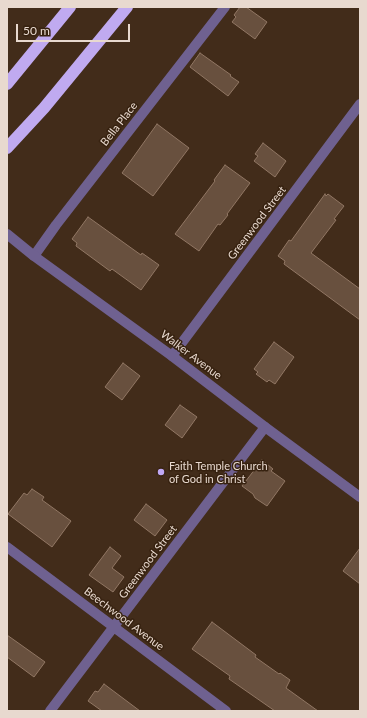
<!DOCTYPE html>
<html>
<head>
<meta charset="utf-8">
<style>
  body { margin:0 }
  #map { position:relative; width:367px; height:718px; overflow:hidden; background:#422c1a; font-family:Lato,sans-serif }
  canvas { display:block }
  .frame { position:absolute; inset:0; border:8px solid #e8d9cf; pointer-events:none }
  .scale { position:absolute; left:16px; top:24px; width:114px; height:18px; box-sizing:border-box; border:2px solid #e8d9cf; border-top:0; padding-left:5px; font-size:12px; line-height:14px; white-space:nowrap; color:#e8d9cf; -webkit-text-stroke:3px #372210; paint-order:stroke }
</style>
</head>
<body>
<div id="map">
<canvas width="367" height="718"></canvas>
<div class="frame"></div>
<div class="scale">50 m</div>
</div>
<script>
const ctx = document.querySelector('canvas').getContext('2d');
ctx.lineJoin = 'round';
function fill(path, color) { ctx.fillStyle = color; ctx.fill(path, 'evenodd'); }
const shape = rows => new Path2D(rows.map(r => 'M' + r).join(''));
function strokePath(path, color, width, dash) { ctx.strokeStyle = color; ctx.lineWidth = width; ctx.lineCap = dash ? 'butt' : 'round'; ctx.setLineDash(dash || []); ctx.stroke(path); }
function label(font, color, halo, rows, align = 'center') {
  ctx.font = font + ' Lato,sans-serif'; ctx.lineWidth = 3; ctx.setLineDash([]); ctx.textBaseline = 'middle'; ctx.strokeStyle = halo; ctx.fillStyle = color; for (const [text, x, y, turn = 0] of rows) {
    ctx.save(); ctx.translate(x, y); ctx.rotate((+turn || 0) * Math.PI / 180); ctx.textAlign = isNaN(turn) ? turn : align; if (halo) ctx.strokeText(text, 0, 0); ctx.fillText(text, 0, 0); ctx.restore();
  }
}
const building = shape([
  [240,7,246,7,267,22,255,39,232,22,236,17,234,15,240,7],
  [200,53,231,75,230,76,239,82,228,96,190,67,200,53],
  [157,124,189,148,153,196,122,173,157,124],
  [263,143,286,161,275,177,254,161,258,156,255,154,263,143],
  [225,165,250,183,227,214,228,215,220,225,218,224,199,251,175,234,215,181,214,180,225,165],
  [325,194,326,196,328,194,344,206,334,219,336,220,311,253,360,289,360,320,284,264,285,261,278,256,289,240,291,241,325,194],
  [88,217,141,255,142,253,159,265,141,290,112,269,110,271,76,246,77,243,72,239,88,217],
  [274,342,294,357,275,384,269,380,267,382,256,374,258,372,254,369,274,342],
  [123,363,140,376,122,400,105,387,123,363],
  [180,405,197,417,182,438,165,425,180,405],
  [262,460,273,469,271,471,285,481,267,506,255,498,253,494,242,486,262,460],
  [32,489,44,497,42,500,71,521,52,547,8,514,24,493,27,495,32,489],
  [146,504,167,520,155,536,134,520,146,504],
  [110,547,121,556,112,568,124,577,113,592,89,575,110,547],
  [360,548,360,584,343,571,360,548],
  [212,622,256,655,255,657,279,674,280,673,290,680,286,688,318,711,275,711,229,679,230,676,192,649,212,622],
  [7,635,45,662,34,677,7,657,7,635],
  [104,684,140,711,102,711,88,701,95,691,98,692,104,684]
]);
const minor = shape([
  [34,256,56,225,225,7],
  [172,356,360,104],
  [7,547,226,711],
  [50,711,265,427]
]);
const tertiary = shape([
  [7,234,34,256,172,356,265,427,360,497]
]);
const motorway = shape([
  [7,84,70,7],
  [7,148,44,108,127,7]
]);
const markers = [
  [161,472,4,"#c0a8f4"]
];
const streetNames = [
  ["Bella Place",119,124,-52],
  ["Greenwood Street",257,223,-53],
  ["Walker Avenue",191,355,37],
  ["Greenwood Street",148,562,-53],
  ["Beechwood Avenue",124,619,37]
];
const poiNames = [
  ["Faith Temple Church",169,466],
  ["of God in Christ",169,479]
];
fill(building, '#68503e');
strokePath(building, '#917764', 1);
strokePath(minor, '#6f6190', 10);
strokePath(tertiary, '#6f6190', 10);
strokePath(motorway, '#c0aaf0', 12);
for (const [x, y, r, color] of markers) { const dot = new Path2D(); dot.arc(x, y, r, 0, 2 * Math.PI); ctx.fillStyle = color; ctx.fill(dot); strokePath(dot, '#372210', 1.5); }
label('11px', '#e8d9cf', '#372210', streetNames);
label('11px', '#e8d9cf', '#372210', poiNames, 'left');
</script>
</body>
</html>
